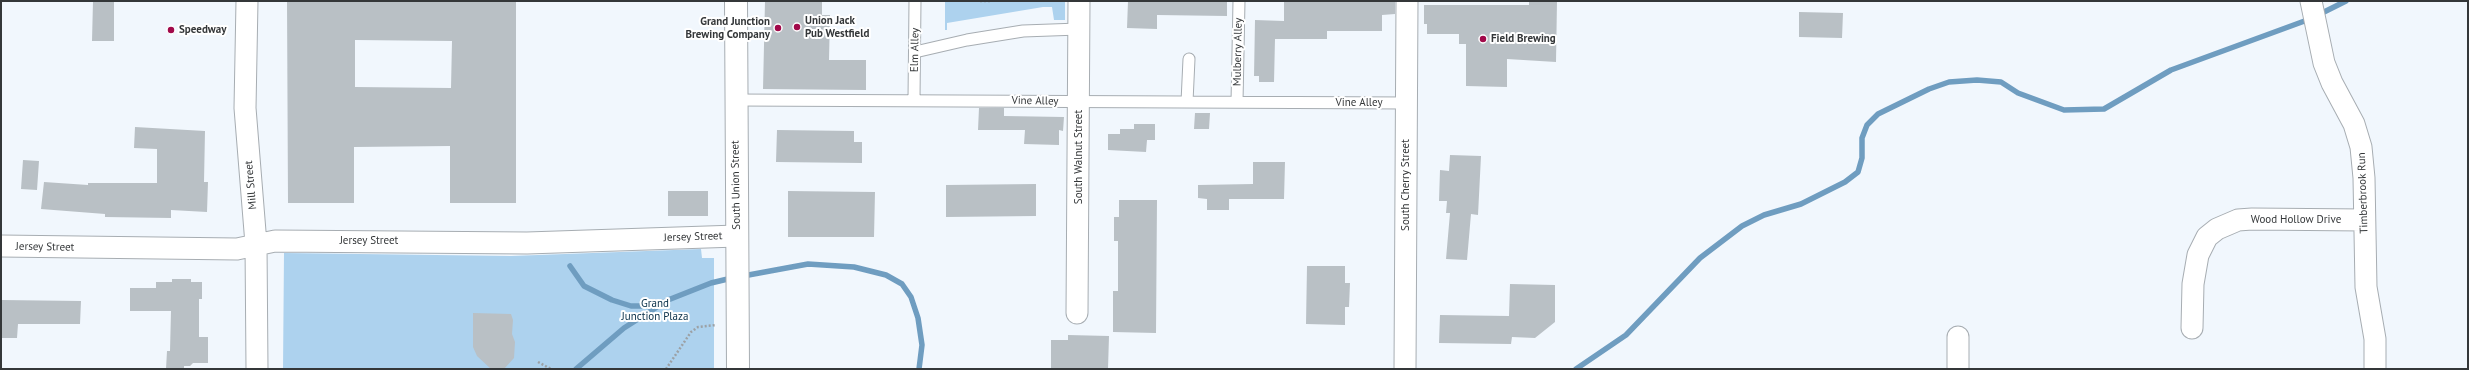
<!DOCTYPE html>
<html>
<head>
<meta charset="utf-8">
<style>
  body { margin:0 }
  #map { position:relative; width:2469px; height:370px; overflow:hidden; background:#f1f7fd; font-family:"PT Sans",sans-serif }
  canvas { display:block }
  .frame { position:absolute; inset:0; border:2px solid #343739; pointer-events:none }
</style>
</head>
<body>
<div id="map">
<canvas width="2469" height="370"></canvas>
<div class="frame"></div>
</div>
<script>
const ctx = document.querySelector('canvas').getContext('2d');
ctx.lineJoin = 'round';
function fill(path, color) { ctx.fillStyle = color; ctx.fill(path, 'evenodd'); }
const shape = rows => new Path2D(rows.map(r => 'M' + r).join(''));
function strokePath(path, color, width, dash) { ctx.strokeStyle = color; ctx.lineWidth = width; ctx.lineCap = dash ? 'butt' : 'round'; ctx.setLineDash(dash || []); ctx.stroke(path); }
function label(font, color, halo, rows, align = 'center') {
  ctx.font = font + ' "PT Sans",sans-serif'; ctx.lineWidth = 4; ctx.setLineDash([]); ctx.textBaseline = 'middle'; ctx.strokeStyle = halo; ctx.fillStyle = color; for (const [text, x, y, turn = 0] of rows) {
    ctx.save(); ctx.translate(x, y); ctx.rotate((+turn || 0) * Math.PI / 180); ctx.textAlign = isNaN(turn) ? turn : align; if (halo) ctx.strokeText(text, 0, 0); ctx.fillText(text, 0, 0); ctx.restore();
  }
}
const green = shape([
  [945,1,1065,1,1065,20,1054,20,1052,7,1043,7,947,23,947,30,945,30],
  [701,249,702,258,714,258,714,369,283,369,284,253,511,256]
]);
const stream = shape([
  [2318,15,2346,1],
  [570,266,584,286,612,300,631,306,649,306,662,302],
  [743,276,808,264,854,267,886,275,902,284,911,297,918,318,922,345,919,369],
  [576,369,624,328,668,300,711,283,732,278],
  [1576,369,1626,335,1700,258,1742,226,1764,215,1801,204,1845,182,1858,172,1862,158,1862,138,1867,125,1878,114,1929,89,1949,82,1977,80,2001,82,2018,93,2064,110,2104,109,2171,70,2310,19]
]);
const building = shape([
  [93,1,114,1,114,41,92,41],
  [287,1,516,1,516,203,450,203,450,146,354,147,354,203,288,203],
  [355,40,452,41,451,88,355,87],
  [765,1,822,1,822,15,830,15,829,60,866,60,866,90,763,89],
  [1128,1,1227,1,1227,16,1157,15,1157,29,1127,28],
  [1284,1,1395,1,1395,14,1382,15,1382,31,1327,31,1327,39,1275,39,1274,82,1259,82,1259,76,1254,76,1255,20,1284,21],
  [1529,1,1557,1,1556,62,1507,59,1507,87,1466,86,1466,44,1459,44,1459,34,1427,34,1427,24,1424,24,1424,5,1529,5],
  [1799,12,1843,13,1842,38,1799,37],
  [979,108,1004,108,1004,116,1064,117,1063,131,1059,130,1059,145,1024,144,1025,130,978,130],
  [1195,113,1210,113,1209,129,1194,129],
  [1134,124,1155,124,1155,140,1147,140,1146,152,1108,150,1108,134,1120,134,1120,129,1134,129],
  [135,127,205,131,204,182,208,182,207,212,171,210,171,218,105,217,105,214,41,209,44,182,88,185,88,183,157,183,157,149,134,148],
  [777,130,854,131,854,142,862,142,862,163,776,162],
  [1450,155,1481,156,1478,215,1471,214,1467,260,1446,259,1450,213,1446,213,1447,201,1439,201,1440,170,1449,171],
  [23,160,39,161,37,190,21,189],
  [1253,162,1285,162,1284,199,1229,199,1229,210,1207,210,1207,199,1198,198,1198,185,1253,184],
  [1036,184,1036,216,946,217,946,185],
  [668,191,708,191,708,216,668,216],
  [788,191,875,192,874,237,788,237],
  [1119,200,1157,200,1156,333,1113,332,1113,291,1118,291,1118,241,1114,241,1114,217,1119,217],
  [1307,266,1345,266,1345,283,1350,283,1349,307,1345,307,1345,325,1306,324],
  [172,279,191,279,191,282,202,282,202,299,199,299,199,337,208,337,208,363,193,363,190,366,184,366,184,369,166,369,167,351,170,351,171,311,130,311,130,288,156,288,156,282,172,282],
  [1510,284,1555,285,1555,322,1535,338,1512,337,1511,344,1439,343,1440,315,1509,316],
  [1,300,81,301,80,324,18,324,17,338,1,338],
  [473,313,511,314,513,320,512,334,515,342,514,358,504,369,491,369,477,356,473,347],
  [1068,335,1109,336,1108,369,1051,369,1051,340,1068,340]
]);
const path = shape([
  [980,1,991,1],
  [538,362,551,369],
  [666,369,691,332,698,327,716,325]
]);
const lane = shape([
  [915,52,967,40,1023,31,1079,29],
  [914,99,915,1],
  [735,100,1407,103],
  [1187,102,1189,59],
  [1237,102,1239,1]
]);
const street = shape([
  [247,1,245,108,256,244,257,369],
  [2311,1,2324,63,2332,83,2354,124,2361,147,2364,178,2366,287,2375,339,2375,369],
  [1,246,237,249,275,241,527,243,737,236],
  [1077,313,1079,1],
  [2192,328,2193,284,2198,255,2207,237,2217,229,2238,220,2252,219,2364,220],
  [1405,369,1407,1],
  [1958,369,1958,337]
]);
const secondary = shape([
  [736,1,738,369]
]);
const markers = [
  [797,27,4,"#a1094a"],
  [778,28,4,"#a1094a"],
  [171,30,4,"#a1094a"],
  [1483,39,4,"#a1094a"]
];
const poiNames = [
  ["Union Jack",805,21],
  ["Pub Westfield",805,34],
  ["Grand Junction",770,22,"right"],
  ["Brewing Company",770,35,"right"],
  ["Speedway",179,30],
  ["Field Brewing",1491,39]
];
const streetNames = [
  ["Elm Alley",915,50,-89],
  ["Mulberry Alley",1238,52,-89],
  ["Vine Alley",1035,101,1],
  ["Vine Alley",1359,103],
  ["South Walnut Street",1079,157,-90],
  ["Mill Street",251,185,-95],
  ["South Union Street",736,185,-91],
  ["South Cherry Street",1406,185,-90],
  ["Timberbrook Run",2363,193,-92],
  ["Wood Hollow Drive",2296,220],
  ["Jersey Street",693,237,-2],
  ["Jersey Street",369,241],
  ["Jersey Street",45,247,1]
];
const parkNames = [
  ["Grand",655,304],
  ["Junction Plaza",655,317]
];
fill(green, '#add2ee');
strokePath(stream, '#6f9dc0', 5.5);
fill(building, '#b9c0c5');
strokePath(lane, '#a7adb2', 13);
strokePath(street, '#a7adb2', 23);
strokePath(secondary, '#a7adb2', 24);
strokePath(path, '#9ca1a5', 2.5, [2, 2]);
strokePath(lane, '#fff', 11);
strokePath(street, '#fff', 21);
strokePath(secondary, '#fff', 22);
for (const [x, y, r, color] of markers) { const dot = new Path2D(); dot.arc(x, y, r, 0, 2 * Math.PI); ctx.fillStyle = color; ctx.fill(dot); strokePath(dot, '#fff', 1.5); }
label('bold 11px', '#343739', '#fff', poiNames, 'left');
label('11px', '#343739', '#fff', streetNames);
label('11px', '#082f48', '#fff', parkNames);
</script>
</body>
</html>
